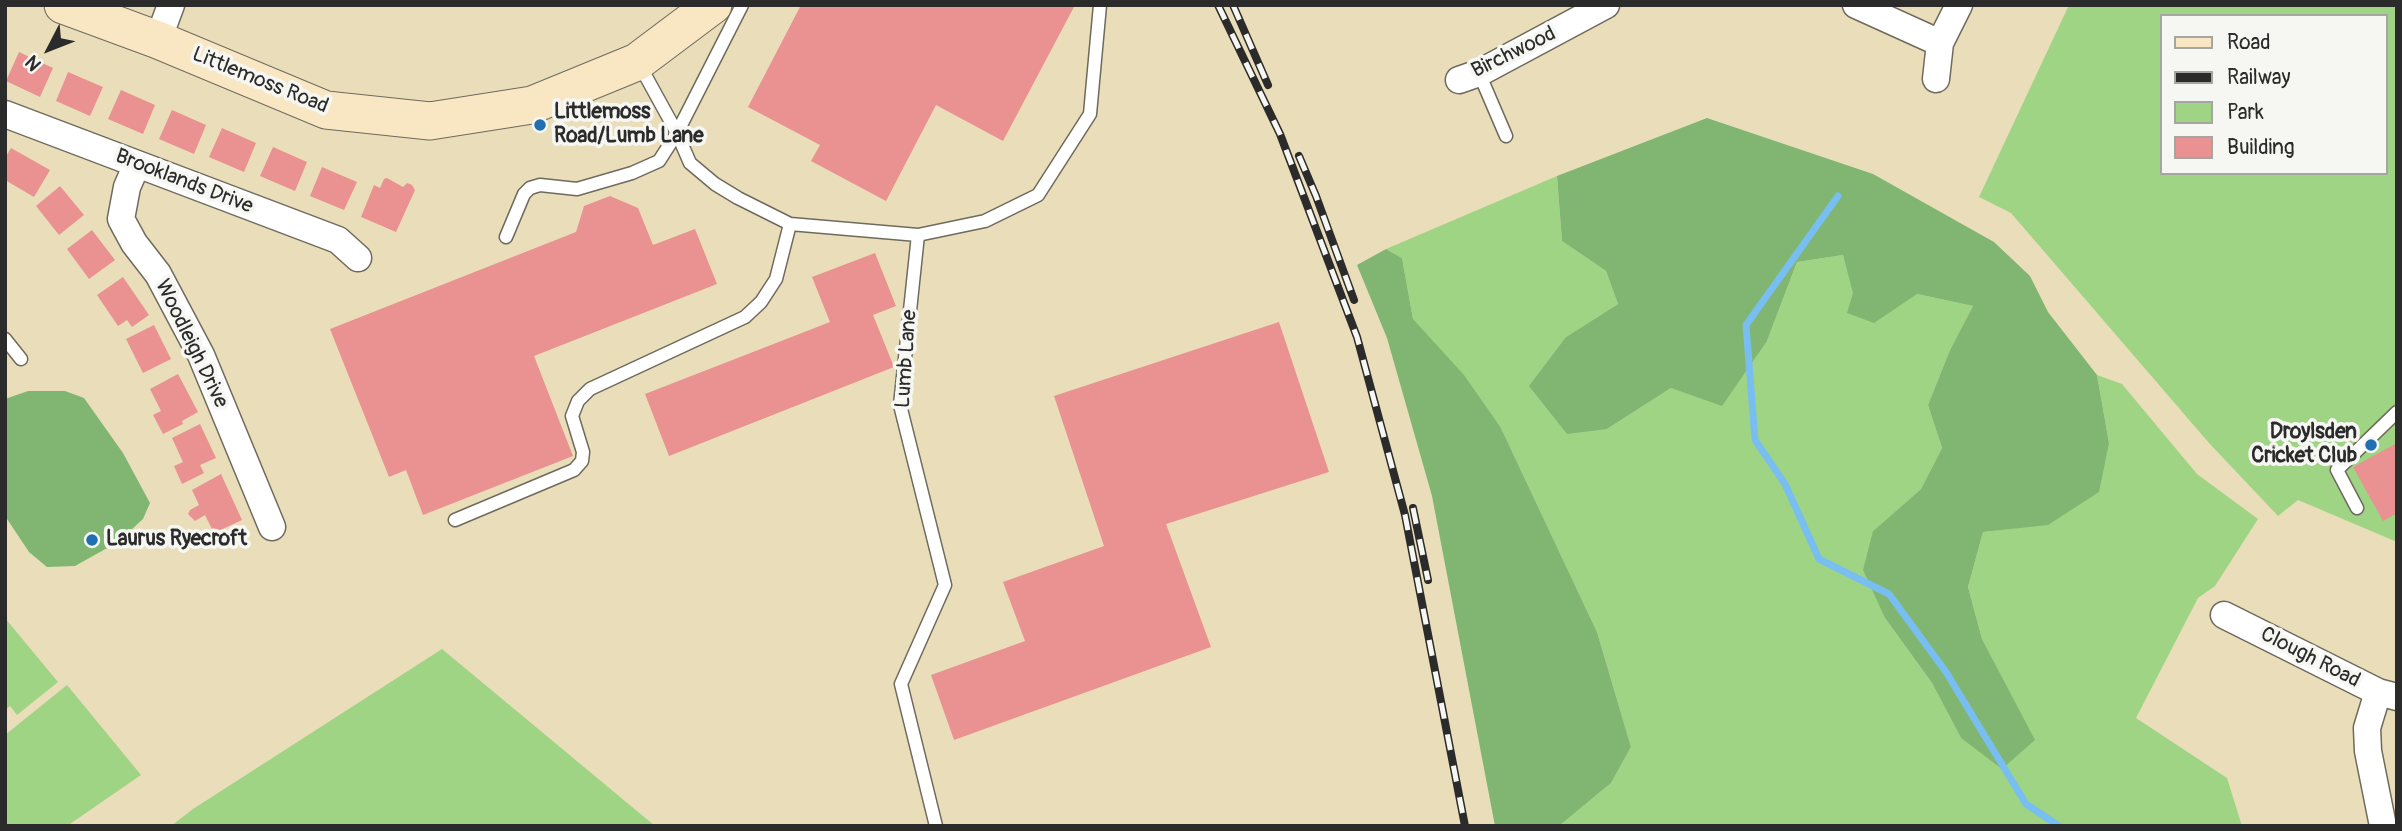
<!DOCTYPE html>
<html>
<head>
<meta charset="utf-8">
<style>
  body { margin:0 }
  #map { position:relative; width:2402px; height:831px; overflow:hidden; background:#e9deb9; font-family:Pangolin,sans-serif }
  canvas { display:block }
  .frame { position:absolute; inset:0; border:7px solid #2b2b2b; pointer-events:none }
  .legend { position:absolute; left:2160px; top:14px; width:228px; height:161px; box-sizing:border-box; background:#f6f6f2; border:2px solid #a5a5a2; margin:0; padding:9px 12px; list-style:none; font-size:21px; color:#2b2b2b }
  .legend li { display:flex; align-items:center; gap:14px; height:35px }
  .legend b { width:35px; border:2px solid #a5a5a2 }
  .north { position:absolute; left:14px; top:14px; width:70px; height:70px; -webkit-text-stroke:5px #f6f6f2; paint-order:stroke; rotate:228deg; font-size:19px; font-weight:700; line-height:28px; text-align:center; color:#2b2b2b }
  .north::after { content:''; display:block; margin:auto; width:24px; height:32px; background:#2b2b2b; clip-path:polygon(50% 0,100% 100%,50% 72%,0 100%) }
</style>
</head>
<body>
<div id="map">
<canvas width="2402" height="831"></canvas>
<div class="frame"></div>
<ul class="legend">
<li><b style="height:9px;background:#f9e7c3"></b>Road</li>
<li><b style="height:9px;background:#2b2b2b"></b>Railway</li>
<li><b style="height:19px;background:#a0d485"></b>Park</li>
<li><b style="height:19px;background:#ea9191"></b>Building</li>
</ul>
<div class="north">N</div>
</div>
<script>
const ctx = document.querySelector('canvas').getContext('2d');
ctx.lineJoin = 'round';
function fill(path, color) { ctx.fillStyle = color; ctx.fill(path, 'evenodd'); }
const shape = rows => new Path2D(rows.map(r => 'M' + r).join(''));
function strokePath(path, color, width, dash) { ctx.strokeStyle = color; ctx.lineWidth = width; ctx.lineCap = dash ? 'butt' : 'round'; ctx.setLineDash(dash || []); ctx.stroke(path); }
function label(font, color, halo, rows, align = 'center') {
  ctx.font = font + ' Pangolin,sans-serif'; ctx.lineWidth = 7; ctx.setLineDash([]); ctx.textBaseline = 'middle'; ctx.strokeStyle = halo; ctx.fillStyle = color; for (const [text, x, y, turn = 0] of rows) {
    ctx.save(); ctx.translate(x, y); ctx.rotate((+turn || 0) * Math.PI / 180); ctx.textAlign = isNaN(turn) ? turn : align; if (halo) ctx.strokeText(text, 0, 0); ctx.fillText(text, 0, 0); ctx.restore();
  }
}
const green = shape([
  [2069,5,2397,5,2397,542,2298,500,2278,516,2209,443,2011,213,1979,197],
  [2162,16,2386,16,2386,173,2162,173],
  [1557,176,1562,241,1606,271,1618,304,1566,337,1607,429,1671,388,1767,341,1797,262,1843,255,1854,293,1917,294,1973,306,1950,350,1928,405,1942,448,1921,489,1873,531,1885,618,1932,683,1961,738,2034,740,1982,639,1968,587,1983,532,2017,528,2109,443,2097,375,2122,384,2197,474,2258,519,2215,586,2198,598,2136,718,2227,778,2242,826,1559,826,1611,783,1631,747,1597,632,1501,428,1413,319,1402,258,1386,249],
  [5,618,58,682,17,715,10,706,5,710],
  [442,649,655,826,171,826,193,809],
  [67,685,141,775,67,826,5,826,5,735]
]);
const forest = shape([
  [1707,118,1873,174,1994,242,2030,276,2048,312,2097,375,2109,443,2099,492,2048,525,1983,532,1968,587,1982,639,2035,740,2002,769,1961,738,1932,683,1885,618,1863,570,1873,531,1921,489,1942,448,1928,405,1950,350,1973,306,1917,294,1874,323,1847,313,1853,293,1843,255,1797,262,1767,341,1722,406,1671,388,1607,429,1567,434,1529,386,1566,337,1618,304,1606,271,1562,241,1557,176],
  [1386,249,1402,258,1413,319,1464,375,1501,428,1597,632,1631,747,1611,783,1559,826,1495,826,1432,496,1387,338,1357,265],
  [28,391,65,391,84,398,123,453,150,503,143,519,118,542,75,566,47,567,29,552,5,516,5,399]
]);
const stream = shape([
  [1838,196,1746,325,1755,440,1785,484,1819,559,1889,594,1946,672,2026,804,2059,826]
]);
const building = shape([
  [801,5,1075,5,1003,141,936,105,886,201,811,161,820,145,748,107],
  [19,52,53,68,40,97,6,81],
  [68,72,103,87,90,116,56,101],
  [121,90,155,105,143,134,108,119],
  [172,110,206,125,194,154,159,139],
  [222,128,256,143,244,172,209,157],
  [273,147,307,162,295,191,260,176],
  [11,148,50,170,34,197,5,180,5,158],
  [322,167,357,182,344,210,310,196],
  [387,178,403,187,407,183,412,185,415,190,396,232,361,217,374,185,380,188,384,179],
  [60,186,84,215,59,235,36,206],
  [610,196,638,208,653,245,695,229,717,284,534,356,573,456,423,515,406,470,389,477,330,329,576,232,584,206],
  [92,230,115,260,89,279,67,249],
  [875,253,896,306,873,315,894,367,669,456,645,394,830,322,812,277],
  [123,277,149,315,132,327,127,320,118,326,97,295],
  [1279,322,1329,472,1166,524,1211,647,954,740,931,675,1025,641,1003,582,1104,546,1054,396],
  [154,325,171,359,143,373,126,339],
  [178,374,198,412,182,421,183,424,163,434,153,415,161,411,150,389],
  [200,424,216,458,200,465,204,473,182,484,174,466,183,462,172,438],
  [2397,443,2397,513,2383,521,2353,467],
  [221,474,242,520,214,533,205,515,195,521,188,514,190,510,199,505,192,490]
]);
const lane = shape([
  [639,64,677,133,690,163,715,184,738,198,790,224,918,235,900,405,945,585,901,684,936,826],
  [1479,73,1506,136],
  [918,235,985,221,1038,195,1090,114,1100,5],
  [506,237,524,194,530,188,540,185,577,189,632,173,659,161,677,133,742,5],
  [5,339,21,359],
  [2357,508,2337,470,2397,412],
  [455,520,574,470,582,461,583,452,572,416,578,401,590,389,745,317,761,302,776,279,790,224]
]);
const street = shape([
  [1856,5,1940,43],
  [158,40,171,5],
  [1936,79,1940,43,1959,5],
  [1459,80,1479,73,1606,5],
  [5,114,338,240,358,258],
  [137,164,127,187,121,219,134,243,158,274,201,355,272,527],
  [2224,615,2378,692,2397,697],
  [2378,692,2367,728,2368,751,2383,826]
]);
const secondary = shape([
  [63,5,158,40,326,110,430,121,532,105,637,62,713,5]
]);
const rail = shape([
  [1218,5,1280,134,1357,337,1405,515,1465,826],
  [1233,5,1268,85],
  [1299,156,1316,196,1354,300],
  [1413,508,1428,580]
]);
const markers = [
  [540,125,7,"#1f6fb2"],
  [2371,445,7,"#1f6fb2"],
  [92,540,7,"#1f6fb2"]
];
const streetNames = [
  ["Birchwood",1514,53,-26],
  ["Littlemoss Road",260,81,22],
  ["Brooklands Drive",184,182,21],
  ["Woodleigh Drive",191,344,64],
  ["Lumb Lane",907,359,-86],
  ["Clough Road",2310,658,27]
];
const poiNames = [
  ["Littlemoss",554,113],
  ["Road/Lumb Lane",554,137],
  ["Droylsden",2357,433,"right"],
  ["Cricket Club",2357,457,"right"],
  ["Laurus Ryecroft",106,540]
];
fill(green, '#a0d485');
fill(forest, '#80b672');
strokePath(stream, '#79bef0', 7);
fill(building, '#ea9191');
strokePath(lane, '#6e6a5d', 15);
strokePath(street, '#6e6a5d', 29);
strokePath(secondary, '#6e6a5d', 39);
strokePath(lane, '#fff', 12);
strokePath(street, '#fff', 26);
strokePath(secondary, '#f9e7c3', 37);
strokePath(rail, '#2b2b2b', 8);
strokePath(rail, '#f6f6f2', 5, [16]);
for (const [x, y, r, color] of markers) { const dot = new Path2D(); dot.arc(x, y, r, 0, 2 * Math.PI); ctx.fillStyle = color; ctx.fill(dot); strokePath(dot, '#f6f6f2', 2.5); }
label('21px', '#2b2b2b', '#f6f6f2', streetNames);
label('bold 21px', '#2b2b2b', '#f6f6f2', poiNames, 'left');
</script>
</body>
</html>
